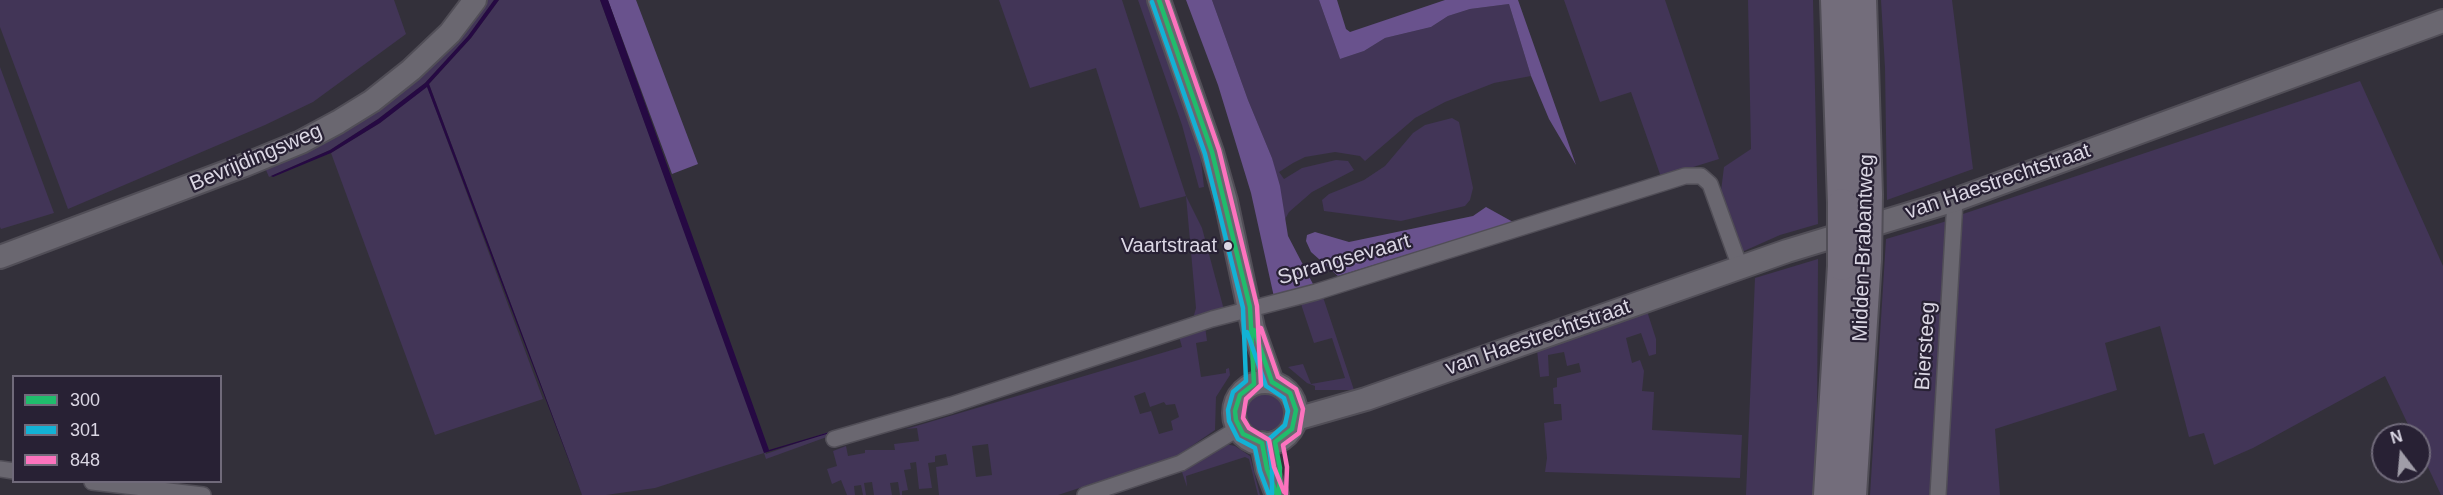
<!DOCTYPE html>
<html>
<head>
<meta charset="utf-8">
<style>
  body { margin:0 }
  #map { position:relative; width:2443px; height:495px; overflow:hidden; background:#33303a; font-family:Helvetica,sans-serif }
  canvas { display:block }
  .legend { position:absolute; left:12px; top:375px; width:210px; height:108px; box-sizing:border-box; background:#282134; border:2px solid #706a7a; margin:0; padding:8px 10px; list-style:none; font-size:18px; color:#dbd7e4 }
  .legend li { display:flex; align-items:center; gap:12px; height:30px }
  .legend b { width:30px; border:2px solid #706a7a }
  .north { position:absolute; left:2371px; top:423px; width:60px; height:60px; box-sizing:border-box; background:#282134; border:2px solid #706a7a; border-radius:50%; rotate:344deg; font-size:16px; font-weight:700; line-height:24px; text-align:center; color:#dbd7e4 }
  .north::after { content:''; display:block; margin:auto; width:21px; height:27px; background:#a09da8; clip-path:polygon(50% 0,100% 100%,50% 72%,0 100%) }
</style>
</head>
<body>
<div id="map">
<canvas width="2443" height="495"></canvas>
<ul class="legend">
<li><b style="height:8px;background:#20bc6c"></b>300</li>
<li><b style="height:8px;background:#13b2d5"></b>301</li>
<li><b style="height:8px;background:#fc73be"></b>848</li>
</ul>
<div class="north">N</div>
</div>
<script>
const ctx = document.querySelector('canvas').getContext('2d');
ctx.lineJoin = 'round';
function fill(path, color) { ctx.fillStyle = color; ctx.fill(path, 'evenodd'); }
const shape = rows => new Path2D(rows.map(r => 'M' + r).join(''));
function strokePath(path, color, width, dash) { ctx.strokeStyle = color; ctx.lineWidth = width; ctx.lineCap = dash ? 'butt' : 'round'; ctx.setLineDash(dash || []); ctx.stroke(path); }
function label(font, color, halo, rows, align = 'center') {
  ctx.font = font + ' Helvetica,sans-serif'; ctx.lineWidth = 4.5; ctx.setLineDash([]); ctx.textBaseline = 'middle'; ctx.strokeStyle = halo; ctx.fillStyle = color; for (const [text, x, y, turn = 0] of rows) {
    ctx.save(); ctx.translate(x, y); ctx.rotate((+turn || 0) * Math.PI / 180); ctx.textAlign = isNaN(turn) ? turn : align; if (halo) ctx.strokeText(text, 0, 0); ctx.fillText(text, 0, 0); ctx.restore();
  }
}
const green = shape([
  [0,0,394,0,406,34,313,102,265,125,68,209,0,27],
  [485,0,494,0,468,36,425,83,378,119,330,150,269,177,266,170,268,164,292,154],
  [499,0,600,0,766,454,837,429,835,434,766,459,764,453,655,488,606,495,582,495,429,84,471,38],
  [999,0,1122,0,1186,196,1202,228,1224,310,1193,319,1196,308,1186,196,1140,208,1096,68,1030,88],
  [1138,0,1151,0,1200,152,1204,187,1199,188,1182,125],
  [1212,0,1319,0,1340,59,1364,51,1385,38,1431,27,1448,16,1470,9,1509,4,1531,76,1494,83,1445,102,1415,118,1365,161,1360,156,1335,152,1305,157,1293,163,1279,172,1284,179,1302,168,1336,160,1348,161,1354,170,1312,192,1289,212,1284,221,1272,158,1248,100],
  [1564,0,1665,0,1719,159,1661,177,1631,92,1600,102],
  [1748,0,1813,0,1818,224,1780,235,1744,251,1740,249,1721,191,1724,167,1751,149],
  [1881,0,1952,0,1973,169,1887,200,1885,68],
  [0,67,54,213,1,229,0,227],
  [2360,81,2443,266,2443,495,2441,495,2419,448,2419,435,2413,435,2385,376,2253,448,2214,465,2204,433,2189,437,2160,326,2105,343,2117,390,1995,429,2000,495,1945,495,1963,214],
  [427,86,543,399,435,435,331,153,380,123],
  [1452,118,1459,122,1473,188,1470,200,1465,206,1401,221,1324,211,1322,200,1329,194,1364,180,1385,166,1413,133,1425,125],
  [1947,221,1931,495,1870,495,1886,239],
  [1818,259,1817,428,1813,495,1746,495,1755,278],
  [1323,297,1354,390,1315,390,1315,386,1307,383,1288,367,1303,364,1311,384,1345,378,1332,338,1314,343,1301,304],
  [1647,311,1656,339,1656,354,1649,356,1641,333,1626,338,1632,363,1640,360,1644,371,1642,391,1654,392,1652,430,1742,435,1740,478,1545,472,1547,458,1544,423,1562,420,1561,404,1554,404,1553,388,1557,387,1557,378,1581,372,1579,363,1567,366,1564,352,1548,355,1549,376,1540,377,1537,350],
  [1205,326,1207,341,1196,343,1201,377,1226,373,1226,369,1229,368,1230,375,1216,397,1215,430,1177,456,1058,495,939,495,936,467,948,465,946,454,935,456,935,462,928,463,932,488,919,489,916,462,910,463,911,469,904,470,908,490,902,491,902,495,900,495,898,482,890,483,892,495,874,495,872,482,864,483,866,495,863,495,861,485,854,486,855,495,847,495,841,480,832,484,827,469,837,466,833,451,846,446,848,456,865,453,865,450,895,450,894,444,919,441,917,428,906,429,1182,347,1178,333],
  [1145,392,1150,407,1164,402,1166,405,1175,404,1179,417,1171,421,1173,430,1159,434,1151,411,1140,414,1134,396],
  [988,444,992,475,976,477,972,446],
  '1246 412a19 19 0 1 1 38 0a19 19 0 1 1-38 0Z',
  [1226,444,1235,446,1250,456,1260,495,1258,495,1249,459,1245,457,1186,476,1187,487,1181,469]
]);
const forest = shape([
  [608,0,636,0,698,164,672,174],
  [1186,0,1212,0,1248,100,1272,158,1280,186,1288,236,1313,284,1274,297,1251,193,1218,85],
  [1319,0,1337,0,1346,29,1350,32,1445,0,1518,0,1576,165,1549,119,1531,76,1509,4,1470,9,1448,16,1431,27,1385,38,1364,51,1340,59],
  [1486,207,1513,222,1338,276,1311,252,1306,241,1307,235,1315,232,1349,242,1473,216]
]);
const water = shape([
  [494,0,499,0,471,38,429,84,582,495,427,87,380,123,331,153,273,177,271,176,330,150,378,119,425,83,468,36],
  [600,0,608,0,769,450,833,431,830,433,764,453]
]);
const street = shape([
  [834,439,951,405,1212,319,1316,292,1685,176,1701,176,1710,184,1740,267],
  [0,469,14,471],
  [92,482,203,495],
  [1085,495,1181,463,1239,428],
  [1938,495,1955,200]
]);
const secondary = shape([
  [1159,0,1212,152,1226,201,1253,328,1272,382],
  [0,257,245,165,301,142,338,122,372,101,411,70,450,33,475,0],
  '1234 413a31 31 0 1 1 62 0a31 31 0 1 1-62 0Z',
  [1296,419,1366,399,1787,251,1955,200,2443,21],
  [1262,443,1267,469,1277,495]
]);
const highway = shape([
  [1835,0,1842,203],
  [1862,0,1868,195],
  [1828,495,1842,266],
  [1852,495,1867,259]
]);
const highwayBridge = shape([
  [1867,259,1868,195],
  [1842,266,1842,203]
]);
const bus1 = shape([
  [1159,0,1212,152,1250,307,1254,384,1240,395,1235,411,1236,420,1243,434,1262,443,1267,469,1277,495],
  [1254,330,1272,382,1290,393,1296,410,1292,429,1275,442,1280,468,1279,494]
]);
const bus2 = shape([
  [1152,2,1205,154,1243,308,1246,381,1233,392,1228,410,1229,421,1238,439,1255,448,1260,471,1269,495],
  [1247,332,1266,386,1284,398,1288,411,1285,425,1268,440,1272,469,1272,494]
]);
const bus3 = shape([
  [1167,0,1219,150,1257,306,1261,385,1246,399,1243,418,1249,428,1269,440,1274,467,1284,492],
  [1261,328,1278,377,1296,389,1303,409,1299,433,1283,445,1287,467,1286,494]
]);
const markers = [
  [1228,246,5,"#dbd7e4"]
];
const busNames = [
  ["Vaartstraat",1217,246]
];
const streetNames = [
  ["Bevrijdingsweg",256,158,-23],
  ["van Haestrechtstraat",1998,182,-19],
  ["Midden-Brabantweg",1864,248,-88],
  ["Sprangsevaart",1344,260,-16],
  ["van Haestrechtstraat",1538,338,-19],
  ["Biersteeg",1926,346,-86]
];
fill(green, '#423557');
fill(forest, '#69528d');
fill(water, '#260943');
strokePath(street, '#514e57', 18);
strokePath(secondary, '#514e57', 26);
strokePath(highway, '#514e57', 32);
strokePath(street, '#6a6770', 15);
strokePath(secondary, '#6a6770', 22);
strokePath(highway, '#736d7b', 28);
strokePath(highwayBridge, '#514e57', 32, []);
strokePath(highwayBridge, '#736d7b', 28);
strokePath(bus1, '#20bc6c', 4.5);
strokePath(bus2, '#13b2d5', 4.5);
strokePath(bus3, '#fc73be', 4.5);
for (const [x, y, r, color] of markers) { const dot = new Path2D(); dot.arc(x, y, r, 0, 2 * Math.PI); ctx.fillStyle = color; ctx.fill(dot); strokePath(dot, '#282134', 2); }
label('20px', '#dbd7e4', '#282134', busNames, 'right');
label('21px', '#dbd7e4', '#282134', streetNames);
</script>
</body>
</html>
